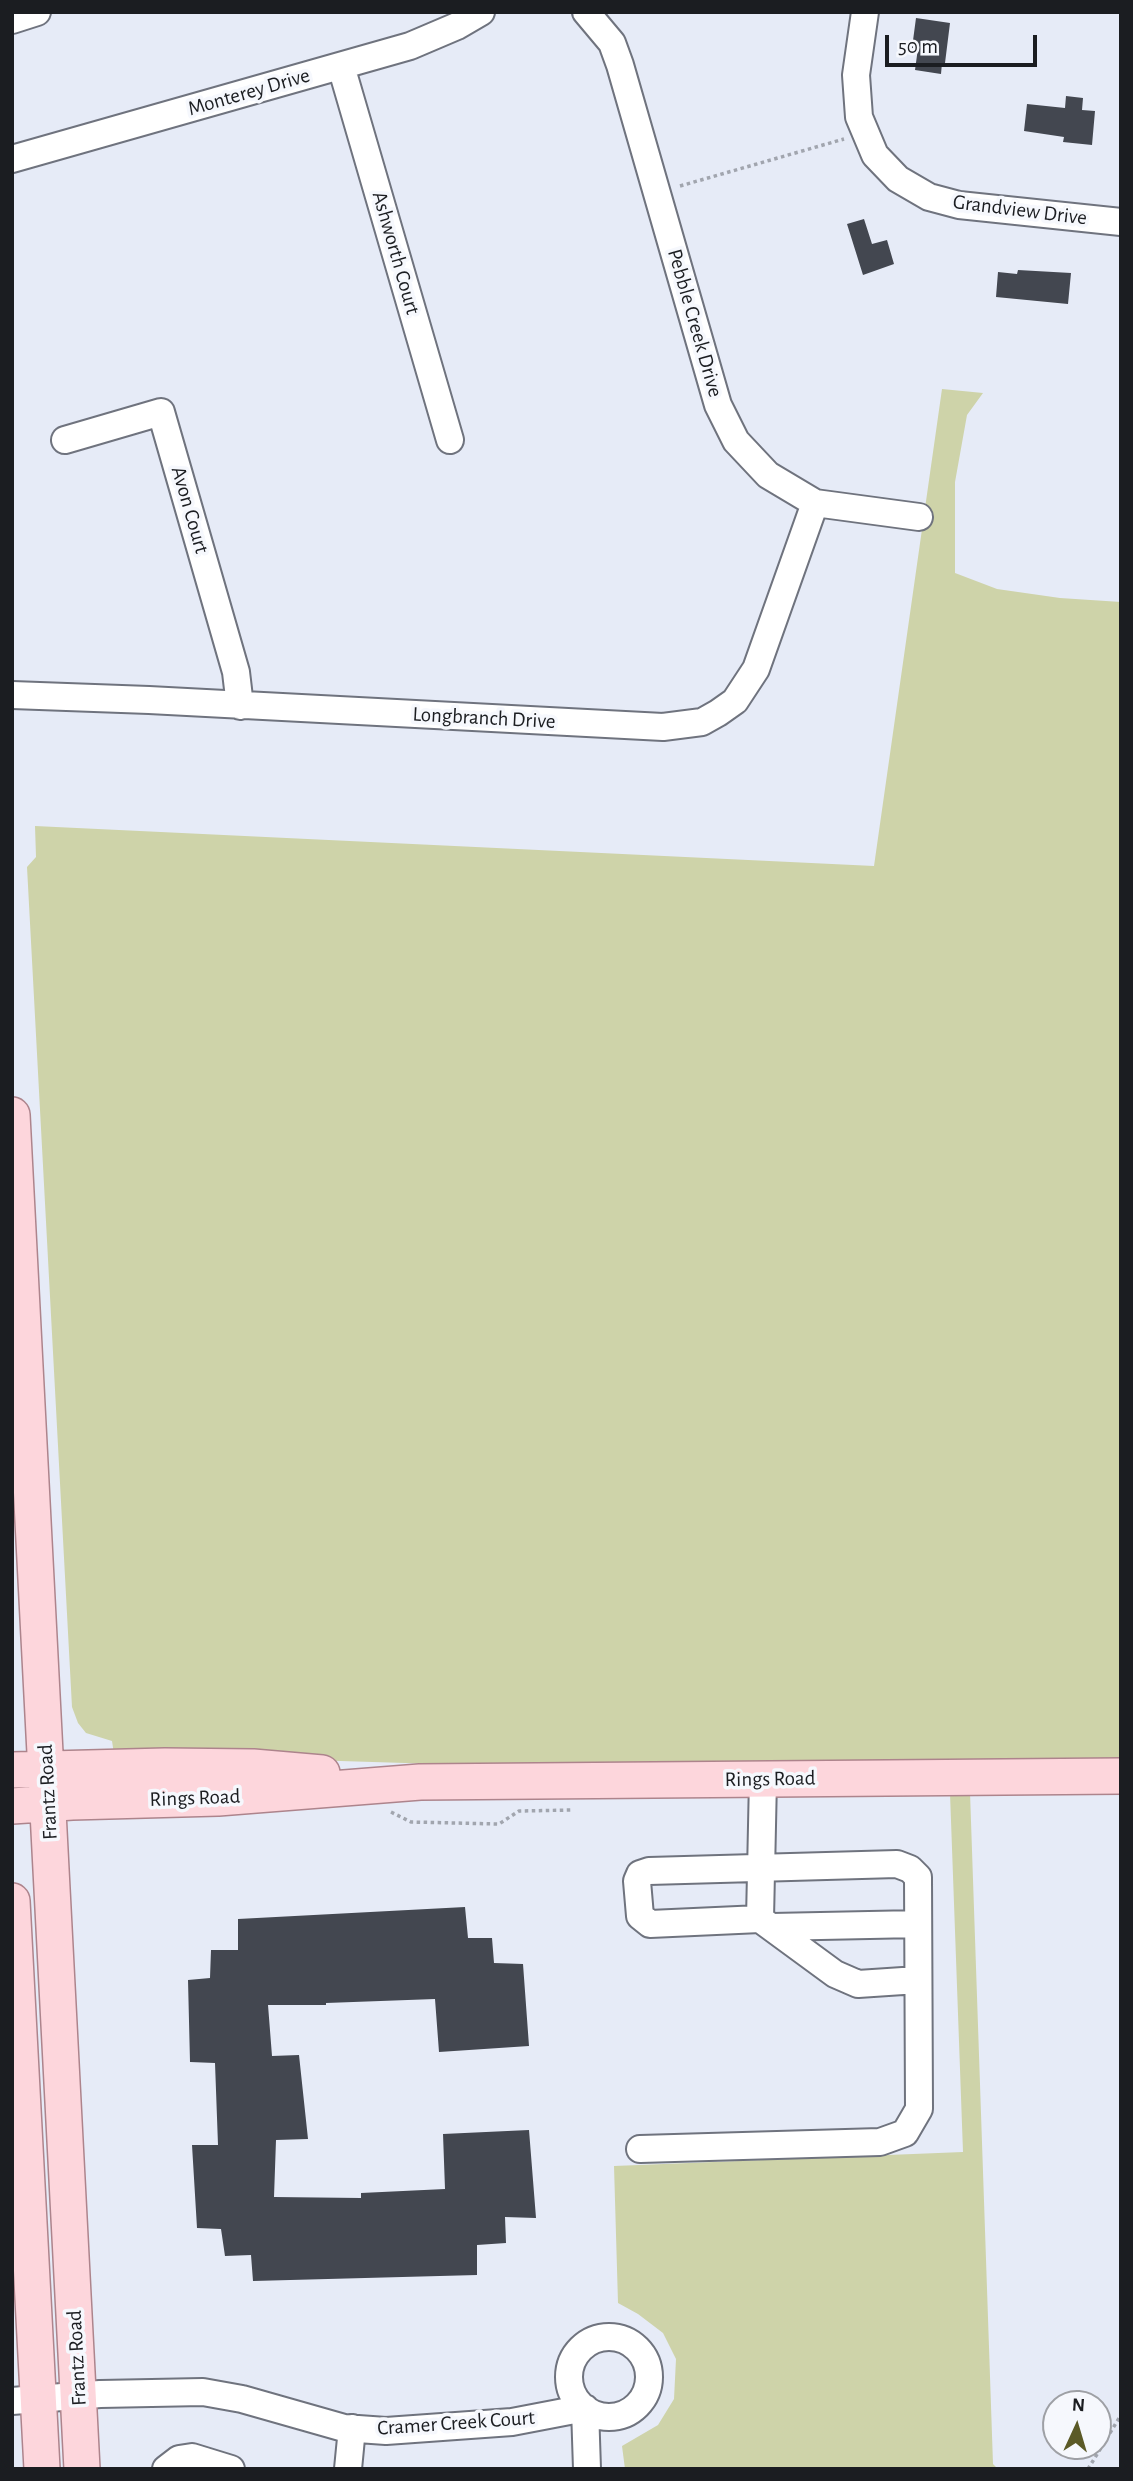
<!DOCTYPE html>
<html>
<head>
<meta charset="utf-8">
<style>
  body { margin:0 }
  #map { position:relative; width:1133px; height:2481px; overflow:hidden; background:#e6ebf7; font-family:"Alegreya Sans",sans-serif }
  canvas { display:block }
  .frame { position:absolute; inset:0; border:14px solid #1b1d21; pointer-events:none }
  .north { position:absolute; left:1042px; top:2390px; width:70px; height:70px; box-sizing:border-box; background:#f6f8fd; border:2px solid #9ea0a5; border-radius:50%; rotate:4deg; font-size:19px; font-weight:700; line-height:28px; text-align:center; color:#1b1d21 }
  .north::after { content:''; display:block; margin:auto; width:24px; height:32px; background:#5b5a27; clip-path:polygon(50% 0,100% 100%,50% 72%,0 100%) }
  .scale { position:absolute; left:885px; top:35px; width:152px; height:32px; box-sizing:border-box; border:4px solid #1b1d21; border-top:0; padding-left:9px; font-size:21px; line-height:24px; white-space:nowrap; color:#1b1d21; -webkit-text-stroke:5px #f6f8fd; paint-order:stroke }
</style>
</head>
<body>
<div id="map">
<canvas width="1133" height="2481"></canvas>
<div class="frame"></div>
<div class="north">N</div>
<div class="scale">50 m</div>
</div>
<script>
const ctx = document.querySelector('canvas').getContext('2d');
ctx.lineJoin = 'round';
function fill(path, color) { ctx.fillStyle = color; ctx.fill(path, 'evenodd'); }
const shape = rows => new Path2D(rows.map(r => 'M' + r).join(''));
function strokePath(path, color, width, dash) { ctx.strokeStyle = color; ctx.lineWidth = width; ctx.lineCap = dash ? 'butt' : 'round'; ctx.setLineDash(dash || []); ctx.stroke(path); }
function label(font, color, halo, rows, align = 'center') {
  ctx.font = font + ' "Alegreya Sans",sans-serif'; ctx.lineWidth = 7; ctx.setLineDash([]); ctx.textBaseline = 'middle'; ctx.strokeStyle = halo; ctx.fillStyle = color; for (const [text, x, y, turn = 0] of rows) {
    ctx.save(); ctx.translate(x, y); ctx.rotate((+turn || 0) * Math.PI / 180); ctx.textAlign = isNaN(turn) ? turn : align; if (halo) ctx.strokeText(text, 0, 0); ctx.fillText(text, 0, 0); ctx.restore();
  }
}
const green = shape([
  [942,389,983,393,967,415,955,482,955,573,997,589,1060,598,1121,602,1121,1760,567,1768,114,1754,112,1741,86,1733,78,1723,72,1707,27,867,36,857,35,826,874,866],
  [970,1792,993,2464,998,2469,625,2469,622,2446,658,2425,674,2399,676,2359,663,2333,638,2314,618,2303,614,2166,963,2152,950,1793]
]);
const building = shape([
  [916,18,950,23,945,63,942,63,941,74,915,70,918,48,912,48],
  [1066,96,1083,98,1082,110,1095,111,1092,145,1063,142,1064,137,1024,131,1027,104,1065,108],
  [864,219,872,244,887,240,894,264,863,275,847,224],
  [1018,270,1071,273,1068,304,996,297,998,272,1017,274],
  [465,1907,468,1938,492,1938,494,1963,523,1964,529,2046,439,2052,435,1999,326,2003,326,2005,268,2005,272,2056,299,2055,308,2139,276,2140,274,2197,361,2198,361,2193,445,2189,443,2134,529,2130,536,2218,505,2217,506,2243,477,2245,477,2275,253,2281,251,2255,225,2256,221,2229,197,2228,192,2145,218,2145,215,2063,190,2062,188,1980,210,1978,211,1950,238,1950,238,1919]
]);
const path = shape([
  [680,186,844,139],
  [391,1812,411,1822,499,1824,519,1811,573,1810],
  [1088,2469,1121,2415]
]);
const minor = shape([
  [586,12,612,43,620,65,718,405,736,441,768,475,815,503,919,517],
  [865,12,856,75,859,117,875,155,898,179,929,197,959,205,1121,222],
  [12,20,37,12],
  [341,66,450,440],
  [12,159,410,46,457,26,481,12],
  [65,440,161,412,236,672,240,706],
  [12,695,149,700,663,727,702,722,718,713,735,701,756,669,815,503],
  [763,1779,760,1919,835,1974,858,1984,918,1980],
  [772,1927,918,1924],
  [640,2149,880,2142,905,2133,919,2109,918,1877,910,1869,897,1864,649,1871,640,1874,637,1881,640,1916,650,1924,760,1919],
  '569 2377a40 40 0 1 1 80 0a40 40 0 1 1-80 0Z',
  [12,2401,100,2394,203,2392,242,2399,344,2428,386,2431,512,2422,585,2408,587,2469],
  [166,2469,179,2459,192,2457,231,2469],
  [348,2469,352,2428]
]);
const major = shape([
  [12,1115,82,2469],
  [12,1770,165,1766,253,1767,322,1773],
  [12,1806,72,1802,218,1798,420,1782,1121,1776],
  [12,1901,42,2469]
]);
const streetNames = [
  ["Monterey Drive",249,92,-16],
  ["Grandview Drive",1020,210,7],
  ["Ashworth Court",396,253,74],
  ["Pebble Creek Drive",695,323,74],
  ["Avon Court",190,510,74],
  ["Longbranch Drive",484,718,3],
  ["Rings Road",770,1779,-1],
  ["Frantz Road",48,1792,-93],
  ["Rings Road",195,1798,-2],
  ["Frantz Road",77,2358,-93],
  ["Cramer Creek Court",456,2423,-4]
];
fill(green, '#ced3a9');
fill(building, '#434750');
strokePath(minor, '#6f737e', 30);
strokePath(major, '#ad848c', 38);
strokePath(path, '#a1a5ae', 3.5, [3.5, 3.5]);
strokePath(minor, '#fff', 26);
strokePath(major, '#fdd6dc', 35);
label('21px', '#1b1d21', '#f6f8fd', streetNames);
</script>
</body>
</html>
